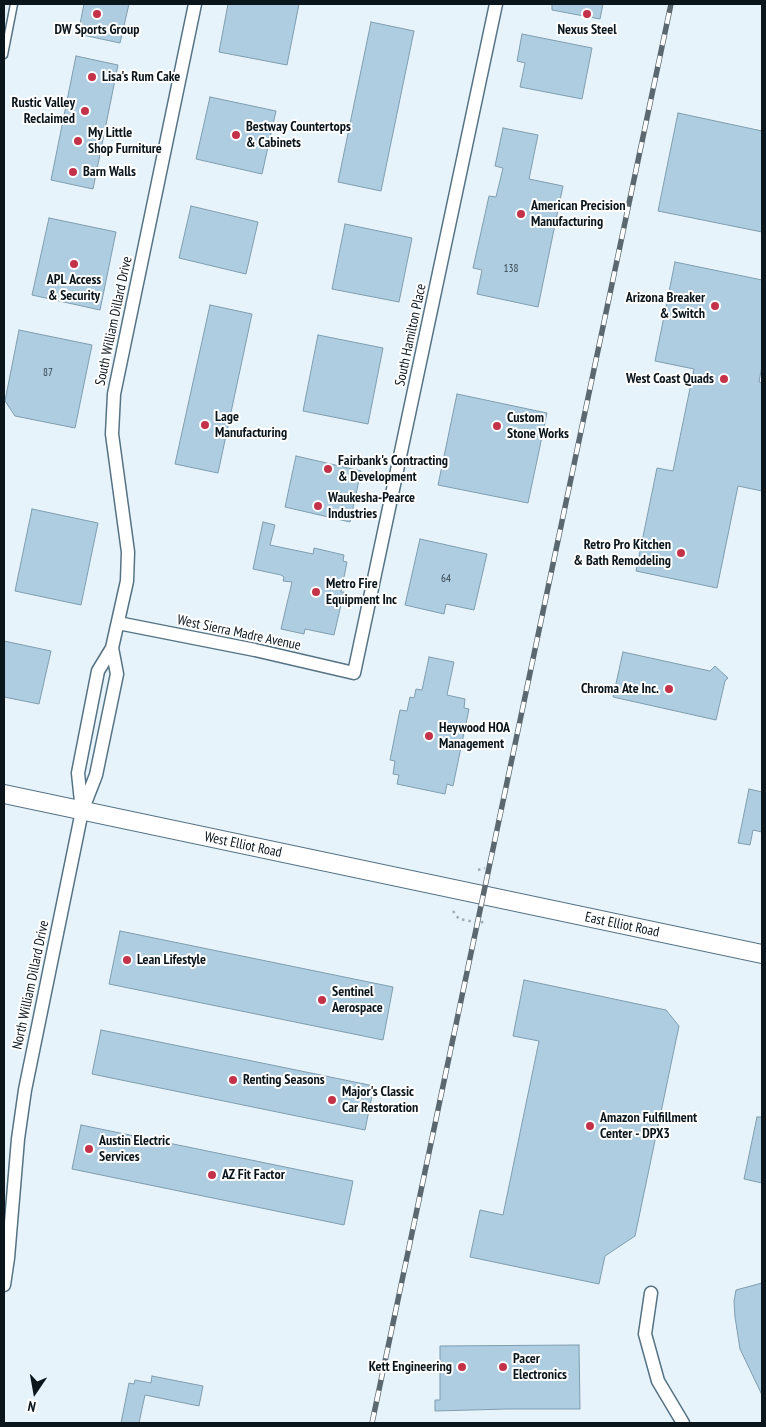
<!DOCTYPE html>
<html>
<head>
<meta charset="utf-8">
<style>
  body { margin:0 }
  #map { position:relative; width:766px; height:1427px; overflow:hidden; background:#e6f3fb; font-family:"PT Sans Narrow",sans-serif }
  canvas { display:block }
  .frame { position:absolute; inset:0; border:5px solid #0a151c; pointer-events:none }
  .north { position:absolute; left:10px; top:1367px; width:50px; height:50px; -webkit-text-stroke:4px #fff; paint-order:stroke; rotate:192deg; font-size:14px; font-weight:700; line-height:20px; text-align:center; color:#0a151c }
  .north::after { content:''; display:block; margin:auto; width:18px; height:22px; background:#0a151c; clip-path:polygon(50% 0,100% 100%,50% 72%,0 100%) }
</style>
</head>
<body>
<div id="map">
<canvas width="766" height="1427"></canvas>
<div class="frame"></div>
<div class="north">N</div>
</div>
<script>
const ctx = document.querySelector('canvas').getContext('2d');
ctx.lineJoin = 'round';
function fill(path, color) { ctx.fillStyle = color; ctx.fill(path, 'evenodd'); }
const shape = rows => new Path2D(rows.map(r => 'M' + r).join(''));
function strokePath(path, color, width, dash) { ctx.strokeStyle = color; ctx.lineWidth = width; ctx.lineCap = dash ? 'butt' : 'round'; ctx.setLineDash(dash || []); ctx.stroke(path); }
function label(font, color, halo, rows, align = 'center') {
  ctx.font = font + ' "PT Sans Narrow",sans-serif'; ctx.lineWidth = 4; ctx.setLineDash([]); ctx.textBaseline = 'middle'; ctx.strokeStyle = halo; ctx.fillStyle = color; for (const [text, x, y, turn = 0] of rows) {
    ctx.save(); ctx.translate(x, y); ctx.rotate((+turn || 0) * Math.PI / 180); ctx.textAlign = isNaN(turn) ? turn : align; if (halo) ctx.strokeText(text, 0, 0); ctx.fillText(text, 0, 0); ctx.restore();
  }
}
const building = shape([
  [84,4,129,4,120,43,78,34,84,4],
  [228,4,299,4,287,65,219,52,228,4],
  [552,4,603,4,600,19,552,10,552,4],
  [371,22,414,31,381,191,338,182,371,22],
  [522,34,592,48,582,99,520,87,525,63,517,61,522,34],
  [76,56,118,65,93,189,51,180,76,56],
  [210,97,276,111,262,174,196,159,210,97],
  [678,113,762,131,762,232,658,211,678,113],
  [503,128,538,135,529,179,563,186,538,307,477,294,482,270,473,268,489,196,496,197,503,168,495,166,503,128],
  [191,206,258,222,246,274,179,258,191,206],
  [49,218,116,232,100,310,32,295,49,218],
  [345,224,412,238,399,302,332,289,345,224],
  [675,262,762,280,762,366,759,382,762,383,762,491,738,486,717,588,636,571,657,468,673,471,694,369,655,361,675,262],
  [210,305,252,314,218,473,175,464,210,305],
  [19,330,92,345,75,428,15,416,5,401,19,330],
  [318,335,383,348,368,424,303,411,318,335],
  [457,394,547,413,528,503,438,485,457,394],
  [296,456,361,471,350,522,285,507,296,456],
  [32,509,98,523,81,605,15,591,32,509],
  [263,522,275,525,270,545,313,554,314,548,344,555,343,561,347,562,341,592,344,592,334,635,305,629,304,634,281,629,292,582,283,581,284,577,281,575,253,569,263,522],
  [420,539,487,554,474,610,446,604,444,614,405,605,420,539],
  [4,641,51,651,39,704,4,697,4,641],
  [623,652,710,671,715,666,728,678,725,681,716,720,613,697,623,652],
  [429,657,454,662,447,695,465,699,464,708,469,709,453,786,447,784,445,794,397,784,399,775,393,774,395,761,390,760,400,710,407,711,410,697,414,698,416,689,422,690,429,657],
  [749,789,762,792,762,832,753,830,750,845,738,843,749,789],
  [120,931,393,987,383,1040,109,984,120,931],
  [524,980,666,1010,679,1026,635,1236,605,1256,599,1284,470,1257,480,1210,503,1215,539,1041,513,1036,524,980],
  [101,1030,374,1086,365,1130,92,1074,101,1030],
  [757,1117,762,1117,762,1183,744,1179,757,1117],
  [81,1125,353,1181,344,1225,72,1169,81,1125],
  [762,1283,762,1395,740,1349,735,1317,734,1301,736,1290,762,1283],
  [579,1345,580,1409,507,1409,435,1411,435,1400,440,1400,440,1346,579,1345],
  [152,1376,203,1386,199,1406,145,1395,139,1423,121,1423,129,1383,134,1384,135,1380,151,1383,152,1376]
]);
const path = shape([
  [478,870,485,868],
  [453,911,459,919,481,923,486,919]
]);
const service = shape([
  [4,55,14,4]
]);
const minor = shape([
  [118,623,255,650,354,673,496,4],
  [82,811,78,773,98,671,112,648,127,581,128,552,112,434,114,394,195,4],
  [4,1285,8,1258,18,1139,25,1090,82,811,96,775,117,674,112,648],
  [651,1293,645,1334,658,1381,683,1423]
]);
const secondary = shape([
  [4,794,762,954]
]);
const rail = shape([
  [372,1423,671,4]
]);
const markers = [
  [97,14,5,"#c33249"],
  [587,14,5,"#c33249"],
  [92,77,5,"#c33249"],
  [85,111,5,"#c33249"],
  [236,135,5,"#c33249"],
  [78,141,5,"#c33249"],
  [73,172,5,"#c33249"],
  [521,214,5,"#c33249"],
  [74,264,5,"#c33249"],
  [715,306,5,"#c33249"],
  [724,379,5,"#c33249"],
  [205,425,5,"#c33249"],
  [497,426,5,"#c33249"],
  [328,469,5,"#c33249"],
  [318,506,5,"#c33249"],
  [681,553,5,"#c33249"],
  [316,592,5,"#c33249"],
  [669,689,5,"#c33249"],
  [429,736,5,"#c33249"],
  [127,960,5,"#c33249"],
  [322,1000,5,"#c33249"],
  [233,1080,5,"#c33249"],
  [332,1100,5,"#c33249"],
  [590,1126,5,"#c33249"],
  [89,1149,5,"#c33249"],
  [212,1175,5,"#c33249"],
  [462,1367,5,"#c33249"],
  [503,1367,5,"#c33249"]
];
const numberNames = [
  ["138",511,269],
  ["87",48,373],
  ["64",446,579]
];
const poiNames = [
  ["DW Sports Group",97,30,"center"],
  ["Nexus Steel",587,30,"center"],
  ["Lisa's Rum Cake",102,77],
  ["Rustic Valley",75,103,"right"],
  ["Reclaimed",75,119,"right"],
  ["Bestway Countertops",246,127],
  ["& Cabinets",246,143],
  ["My Little",88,133],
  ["Shop Furniture",88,149],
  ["Barn Walls",83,172],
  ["American Precision",531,206],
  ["Manufacturing",531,222],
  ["APL Access",74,280,"center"],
  ["& Security",74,296,"center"],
  ["Arizona Breaker",705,298,"right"],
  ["& Switch",705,314,"right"],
  ["West Coast Quads",714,379,"right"],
  ["Lage",215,417],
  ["Manufacturing",215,433],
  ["Custom",507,418],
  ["Stone Works",507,434],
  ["Fairbank's Contracting",338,461],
  ["& Development",338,477],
  ["Waukesha-Pearce",328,498],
  ["Industries",328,514],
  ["Retro Pro Kitchen",671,545,"right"],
  ["& Bath Remodeling",671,561,"right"],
  ["Metro Fire",326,584],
  ["Equipment Inc",326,600],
  ["Chroma Ate Inc.",659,689,"right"],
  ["Heywood HOA",439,728],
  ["Management",439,744],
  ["Lean Lifestyle",137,960],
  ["Sentinel",332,992],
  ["Aerospace",332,1008],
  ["Renting Seasons",243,1080],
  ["Major's Classic",342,1092],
  ["Car Restoration",342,1108],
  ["Amazon Fulfillment",600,1118],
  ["Center - DPX3",600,1134],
  ["Austin Electric",99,1141],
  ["Services",99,1157],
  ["AZ Fit Factor",222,1175],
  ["Pacer",513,1359],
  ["Electronics",513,1375],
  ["Kett Engineering",452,1367,"right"]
];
const streetNames = [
  ["South William Dillard Drive",114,321,-78],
  ["South Hamilton Place",411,335,-78],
  ["West Sierra Madre Avenue",239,633,12],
  ["West Elliot Road",243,845,12],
  ["East Elliot Road",622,925,12],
  ["North William Dillard Drive",31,985,-78]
];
fill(building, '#aecde0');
strokePath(building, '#7f9daf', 1);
strokePath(service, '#567384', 9);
strokePath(minor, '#567384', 15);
strokePath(secondary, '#567384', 20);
strokePath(path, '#a1adb5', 2.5, [2.5, 4]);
strokePath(service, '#fff', 6);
strokePath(minor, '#fff', 12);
strokePath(secondary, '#fff', 18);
strokePath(rail, '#5c686f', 5.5);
strokePath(rail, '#fff', 4, [11]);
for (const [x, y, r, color] of markers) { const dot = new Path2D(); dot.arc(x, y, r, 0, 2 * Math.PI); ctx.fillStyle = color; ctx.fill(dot); strokePath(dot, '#fff', 2); }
label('11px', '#33434d', null, numberNames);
label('bold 14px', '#0a151c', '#fff', poiNames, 'left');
label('14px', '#0a151c', '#fff', streetNames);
</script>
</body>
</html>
